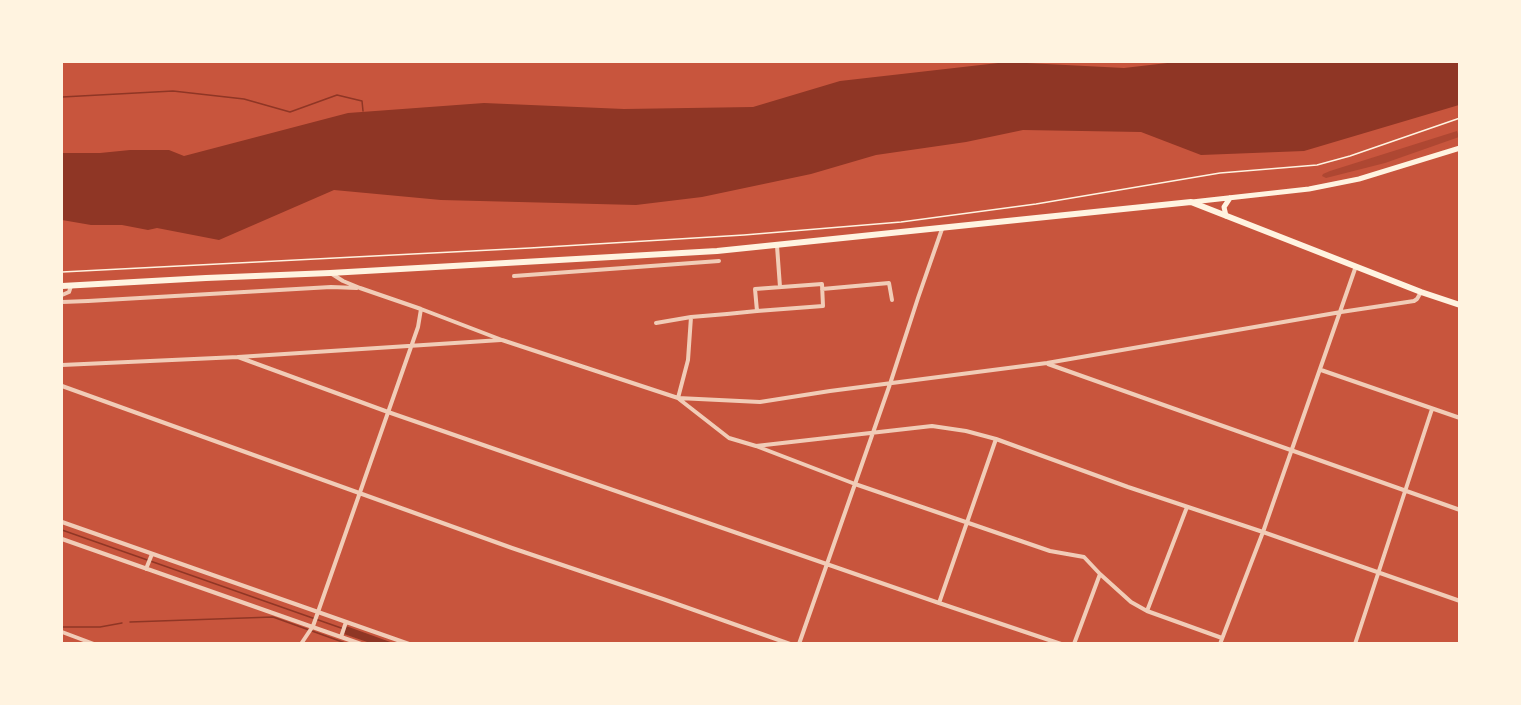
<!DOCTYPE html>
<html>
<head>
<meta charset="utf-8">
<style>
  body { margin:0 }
  #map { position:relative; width:1521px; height:705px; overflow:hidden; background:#c8553d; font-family:Lato,sans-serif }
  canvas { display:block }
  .frame { position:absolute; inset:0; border:63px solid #fff3e0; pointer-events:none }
</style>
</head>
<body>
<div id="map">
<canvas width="1521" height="705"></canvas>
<div class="frame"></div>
</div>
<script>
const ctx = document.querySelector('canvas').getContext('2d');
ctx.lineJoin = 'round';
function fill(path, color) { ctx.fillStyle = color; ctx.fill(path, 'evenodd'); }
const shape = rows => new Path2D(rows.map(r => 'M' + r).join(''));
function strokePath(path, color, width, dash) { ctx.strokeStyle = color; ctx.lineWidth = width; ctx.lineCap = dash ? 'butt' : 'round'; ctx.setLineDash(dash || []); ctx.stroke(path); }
const green = shape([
  [1457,131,1459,137,1385,163,1326,178,1322,176,1323,174,1330,171]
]);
const water = shape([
  [1007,62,1124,68,1176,62,1459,62,1459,105,1304,151,1201,155,1141,132,1023,130,966,142,876,155,811,174,702,197,636,205,441,200,334,190,219,240,157,228,148,230,122,225,91,225,62,220,62,153,100,153,130,150,169,150,184,156,348,113,484,103,624,109,753,107,840,81],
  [346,626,393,643,370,643,344,634]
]);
const stream = shape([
  [62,97,173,91,244,99,290,112,337,95,362,101,363,111],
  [62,530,344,629],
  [130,622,273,617,348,644],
  [62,627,100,627,122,623]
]);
const path = shape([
  [62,272,530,248,744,235,901,222,1036,204,1220,173,1317,165,1350,156,1460,118]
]);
const minor = shape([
  [777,246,780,287],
  [332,274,343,281,360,288,421,309,502,340,678,398,760,402,830,391,1047,363,1341,312,1414,301,1417,299,1421,292],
  [514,276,719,261],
  [822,289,889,283,892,300],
  [62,295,69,292,71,286],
  [62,302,88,301,331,287,357,288],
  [656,323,691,317,727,314,757,311,823,306,822,284,755,289,757,311],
  [238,357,388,412,939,603,1061,644],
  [1048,364,1460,510],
  [62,365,238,357,501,340],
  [1321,370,1460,418],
  [62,386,512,548,663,599,790,644],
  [678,398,688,360,691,317],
  [679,399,729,438,756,446,855,484,1050,551,1084,557,1100,574,1074,644],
  [756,446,932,426,966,431,996,439,1128,487,1263,532,1460,601],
  [62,522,409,644],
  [62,539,361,644],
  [146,569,152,554],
  [1100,574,1131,602,1147,611,1222,638],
  [939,603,996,439],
  [1147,611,1187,507],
  [62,632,94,644],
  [341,637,346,622],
  [301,644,313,626,318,612,418,327,421,309],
  [799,644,890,384,918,298,942,229],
  [1220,644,1263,532,1356,266],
  [1355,644,1432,409]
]);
const secondary = shape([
  [1192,202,1309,189,1359,179,1460,148],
  [1226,216,1224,207,1230,198]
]);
const trunk = shape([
  [62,286,206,278,330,273,717,251,1191,202,1421,292,1460,305]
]);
fill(green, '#ae4732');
fill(water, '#8f3625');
strokePath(stream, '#8f3625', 1.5);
strokePath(path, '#fff3e0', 1.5);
strokePath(minor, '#f1ccb7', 4);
strokePath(secondary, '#fff3e0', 5);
strokePath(trunk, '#fff3e0', 6);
</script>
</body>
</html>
